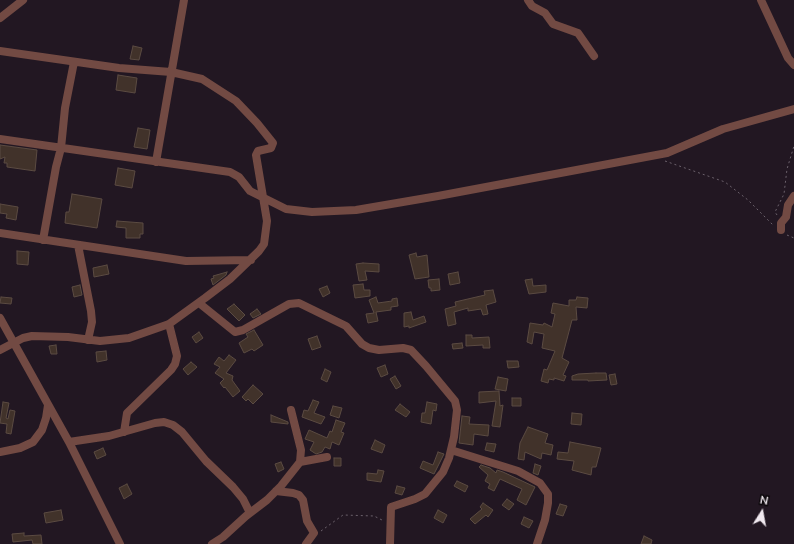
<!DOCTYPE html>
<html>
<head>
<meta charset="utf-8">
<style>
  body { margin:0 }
  #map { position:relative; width:794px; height:544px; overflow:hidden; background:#221722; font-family:Mulish,sans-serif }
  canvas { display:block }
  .north { position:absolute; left:742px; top:492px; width:40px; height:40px; -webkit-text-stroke:3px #090508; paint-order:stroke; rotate:11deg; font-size:11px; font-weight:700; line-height:16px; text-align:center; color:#f0e8ef }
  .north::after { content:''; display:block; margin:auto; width:14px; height:18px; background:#f0e8ef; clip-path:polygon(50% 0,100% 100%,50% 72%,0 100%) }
</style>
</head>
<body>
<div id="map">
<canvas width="794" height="544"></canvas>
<div class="north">N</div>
</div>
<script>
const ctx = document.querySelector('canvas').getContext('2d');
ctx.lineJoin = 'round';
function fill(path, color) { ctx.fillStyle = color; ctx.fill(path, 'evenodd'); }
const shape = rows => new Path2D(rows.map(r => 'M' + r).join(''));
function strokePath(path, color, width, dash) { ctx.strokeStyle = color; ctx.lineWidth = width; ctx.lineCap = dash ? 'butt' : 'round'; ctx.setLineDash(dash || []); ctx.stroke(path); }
const building = shape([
  [133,46,142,48,139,60,130,59,133,46],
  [118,75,137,78,135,93,116,90,118,75],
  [138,128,150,130,147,149,134,147,138,128],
  [0,145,37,150,35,171,7,167,7,163,4,163,5,157,0,159,0,145],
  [118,168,135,171,132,188,115,185,118,168],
  [72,194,102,199,97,228,65,223,66,212,69,212,72,194],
  [0,204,18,207,16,220,6,218,7,214,0,213,0,204],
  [117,221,143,223,143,234,140,234,140,238,126,238,126,228,116,227,117,221],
  [17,251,29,252,28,265,17,264,17,251],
  [416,253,417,257,427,255,429,277,415,279,409,255,416,253],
  [363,263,379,264,379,272,365,271,367,280,359,281,356,264,363,263],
  [107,265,109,274,94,277,93,268,107,265],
  [227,272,226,275,213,285,211,279,214,278,213,276,227,272],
  [458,272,460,283,450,285,448,274,458,272],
  [439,279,440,290,431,291,431,288,429,288,428,280,439,279],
  [532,279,533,286,546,285,546,292,529,294,525,280,532,279],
  [363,284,364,290,370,290,370,296,355,298,353,285,363,284],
  [80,285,82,295,74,297,72,287,80,285],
  [327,286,330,293,323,297,319,289,327,286],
  [493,290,496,302,486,305,488,314,483,315,481,309,468,311,468,308,454,312,456,324,448,326,445,309,456,306,455,302,485,295,484,291,493,290],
  [1,297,12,298,11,304,0,303,1,297],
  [376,297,378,303,392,301,392,299,397,298,398,306,391,307,391,310,376,312,378,321,368,323,366,314,374,313,369,300,376,297],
  [577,297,588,298,587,308,576,307,577,320,572,320,562,358,569,362,563,375,566,376,564,381,554,378,554,380,549,379,548,383,541,381,544,369,547,370,555,351,542,348,544,334,534,332,532,344,527,342,530,323,543,325,544,323,552,327,555,314,551,313,553,303,569,306,569,300,576,300,577,297],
  [234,304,245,315,239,321,227,309,234,304],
  [257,309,261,314,253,318,250,314,257,309],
  [411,312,413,320,424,316,426,322,409,328,409,326,404,327,404,313,411,312],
  [254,330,263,345,254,351,252,349,244,353,239,343,248,337,246,334,254,330],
  [199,332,203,338,196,343,192,337,199,332],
  [466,335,472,335,472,338,489,337,490,348,483,348,483,345,466,346,466,335],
  [317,336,321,347,312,350,308,339,317,336],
  [462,343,463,348,453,349,452,344,462,343],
  [56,345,57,354,51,354,49,346,56,345],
  [106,351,107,360,97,362,96,352,106,351],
  [229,355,236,360,226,373,233,376,232,380,240,391,233,397,225,387,224,388,220,383,224,379,215,373,220,367,214,364,219,357,224,361,229,355],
  [507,361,518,361,519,367,508,368,507,361],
  [191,362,197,367,188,375,183,369,191,362],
  [385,365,388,374,381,377,377,368,385,365],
  [325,369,331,372,327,382,321,379,325,369],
  [596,373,606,373,607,380,588,381,588,380,572,380,572,376,578,374,596,373],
  [615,374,617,384,611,385,609,375,615,374],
  [395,376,401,386,396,389,390,379,395,376],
  [498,377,508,379,506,391,495,389,498,377],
  [253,385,263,394,253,404,248,399,246,401,242,397,253,385],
  [499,391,500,406,503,405,500,427,492,426,496,401,479,403,479,392,499,391],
  [512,398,521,398,521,406,512,406,512,398],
  [313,400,319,402,314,413,325,417,321,424,302,417,304,410,308,411,313,400],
  [3,402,9,403,6,418,8,419,10,410,15,411,11,434,6,433,7,424,0,423,3,402],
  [427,402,437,404,436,411,433,410,431,424,421,422,422,413,425,413,427,402],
  [400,404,410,412,406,417,395,410,400,404],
  [333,406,342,408,339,418,330,415,333,406],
  [572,413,582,414,581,425,571,424,572,413],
  [271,415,288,422,288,424,271,422,271,415],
  [462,416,470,417,469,424,489,425,488,436,474,434,473,445,459,443,462,416],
  [336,420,345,423,341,432,344,433,339,445,332,442,330,449,325,447,322,452,316,454,310,450,314,442,305,439,309,430,327,438,330,431,332,432,336,420],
  [528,427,548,434,545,443,553,445,551,455,542,453,541,459,525,452,524,460,518,459,520,443,528,427],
  [375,440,385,445,382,453,371,449,375,440],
  [570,442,601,448,596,467,592,467,591,475,572,470,574,461,557,459,558,452,568,453,570,442],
  [487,443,496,444,494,452,485,450,487,443],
  [103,448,106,455,97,459,94,452,103,448],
  [438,452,444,454,434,474,420,468,423,461,433,465,438,452],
  [334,458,341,458,341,466,334,466,334,458],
  [281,462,284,469,278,472,275,464,281,462],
  [535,464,541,466,538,475,533,473,535,464],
  [481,465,490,468,496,473,497,470,503,472,535,487,526,505,517,500,522,489,500,479,494,491,488,488,490,484,485,481,488,475,479,467,481,465],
  [378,470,384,471,381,482,367,480,367,473,377,474,378,470],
  [457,481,468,486,465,492,454,486,457,481],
  [127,484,132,494,124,499,119,488,127,484],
  [397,486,405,488,402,495,395,493,397,486],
  [507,499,514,504,509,510,502,505,507,499],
  [483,503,493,510,488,517,486,515,475,524,470,519,482,509,480,507,483,503],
  [560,504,567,506,563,516,556,514,560,504],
  [61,510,63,520,46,523,44,513,61,510],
  [438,510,447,515,443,523,434,518,438,510],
  [524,517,533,521,529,528,521,524,524,517],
  [24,533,24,536,41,535,42,544,33,544,32,540,13,542,12,534,24,533],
  [644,536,652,540,651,544,641,544,644,536]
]);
const path = shape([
  [665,161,725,182,748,200,773,225],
  [777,215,775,212,784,194,787,169,794,146],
  [787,235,794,238],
  [321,531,343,515,374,516,382,520]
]);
const minor = shape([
  [528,0,532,6,545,13,553,24,578,33,594,56],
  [761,0,788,58,794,65],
  [0,18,23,0],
  [0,51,119,68,171,72,202,79,236,101,257,123,273,143,271,148,258,151,256,155,267,221,264,244,259,251,230,279,205,298,169,324,129,338,100,341,68,337,32,336,23,338,0,350],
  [0,139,230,172,239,177,250,191,286,209,312,212,356,210,438,196,667,153,723,129,794,109],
  [156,162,184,0],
  [781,230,781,223,786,217,788,205,794,196],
  [0,233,186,261,251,260],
  [43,240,56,167,61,148,65,108,74,62],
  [78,245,91,311,92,322,88,340],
  [199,303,235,332,243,330,289,304,299,303,346,326,362,344,369,348,379,350,403,348,411,350,426,366,455,401,457,410,454,437,449,458,443,472,425,494,415,499,391,507,390,544],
  [0,318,69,442,120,544],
  [291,410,301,450,300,462],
  [124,432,127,413,171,370,175,364,177,356,169,324],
  [69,442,109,436,155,423,164,422,173,425,182,432,206,461,233,487,243,499,250,513],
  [451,450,518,471,540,483,548,494,548,503,545,520,537,544],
  [0,452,20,448,33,442,42,430,46,418,48,405],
  [276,491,293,493,299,495,303,500,307,521,314,533,306,544],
  [212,544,223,537,246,516,267,500,281,486,300,462,327,457]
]);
fill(building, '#41322a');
strokePath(building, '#5b4b42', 1);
strokePath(path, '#6c626c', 1, [2, 3]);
strokePath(minor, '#724a43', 8);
</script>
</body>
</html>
